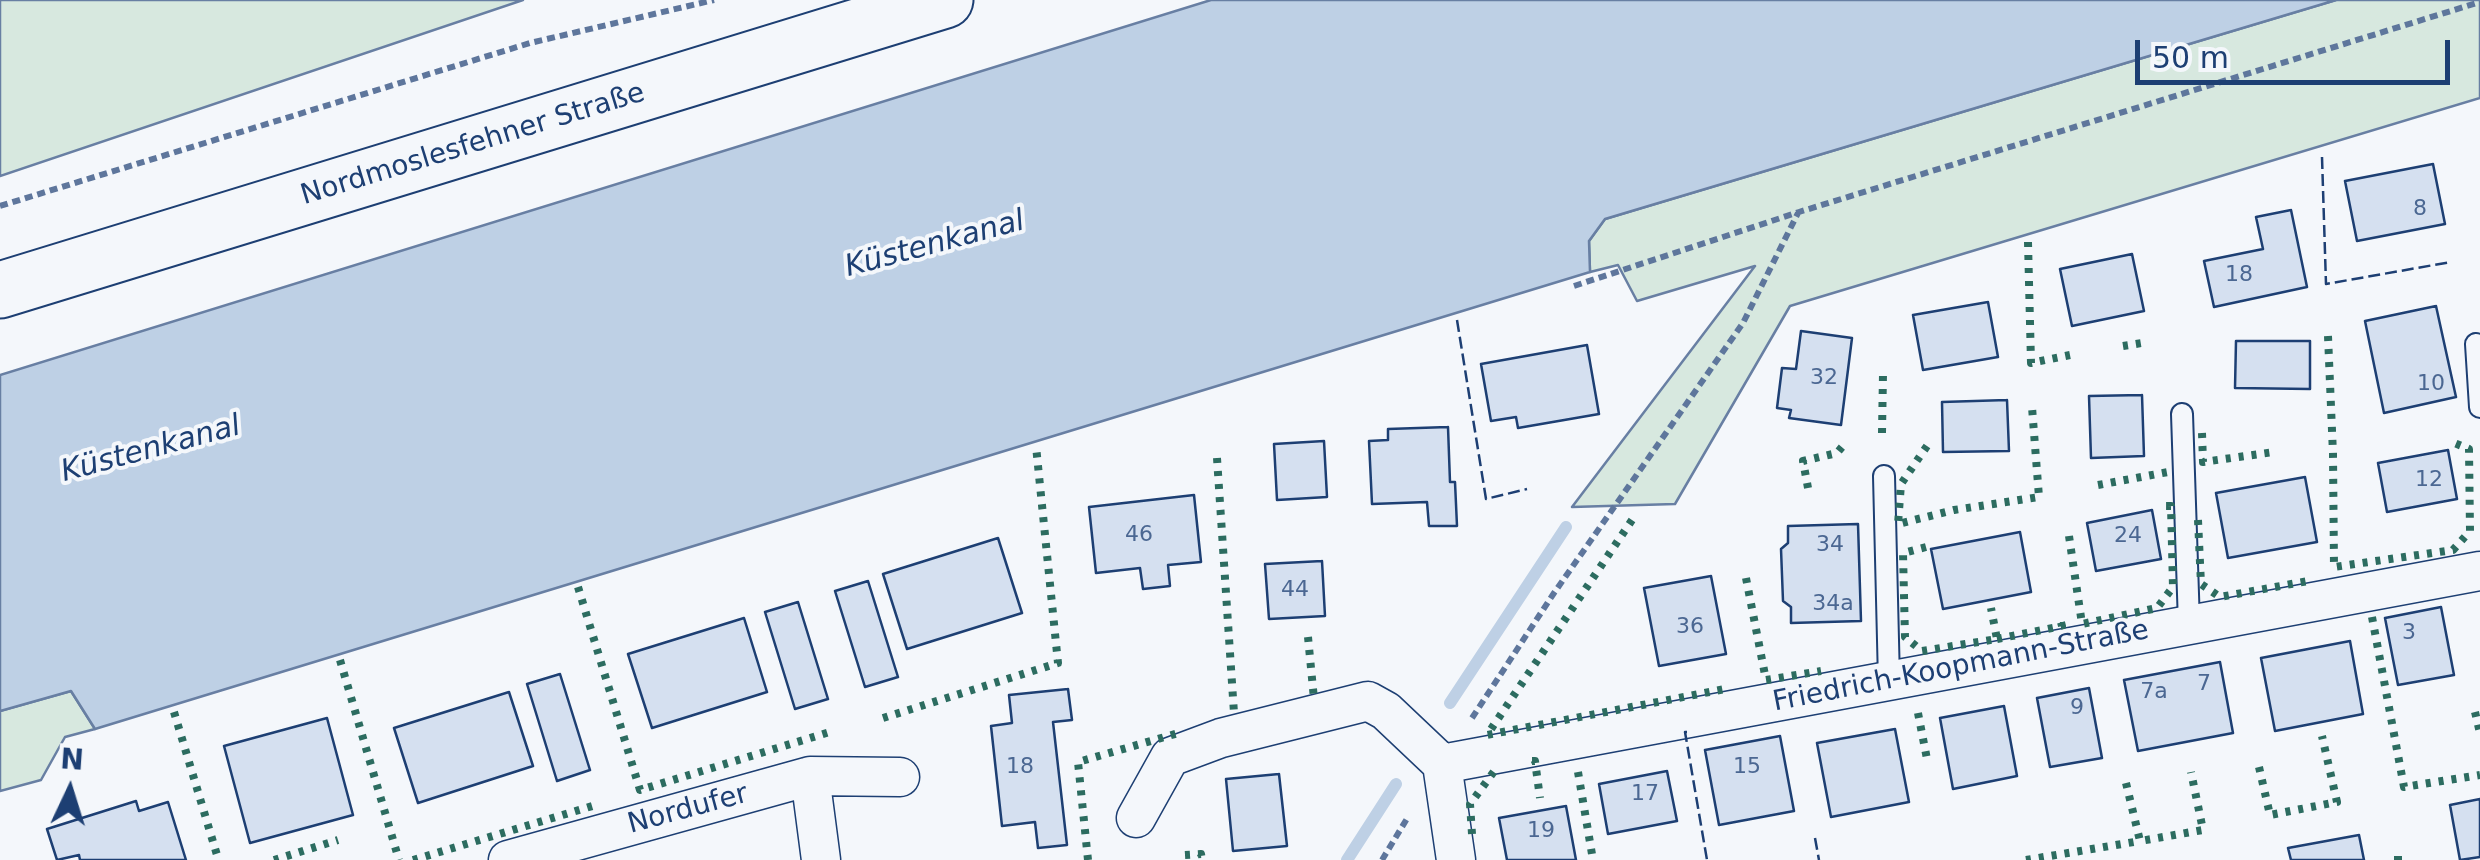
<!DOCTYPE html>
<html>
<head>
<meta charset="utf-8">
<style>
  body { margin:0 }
  #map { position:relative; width:2480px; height:860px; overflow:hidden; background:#f4f7fb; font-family:"DejaVu Sans",sans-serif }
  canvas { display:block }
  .north { position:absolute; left:20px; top:740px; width:100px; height:100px; -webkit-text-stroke:8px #f4f7fb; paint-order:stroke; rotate:4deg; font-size:28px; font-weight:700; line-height:40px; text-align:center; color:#1d3f73 }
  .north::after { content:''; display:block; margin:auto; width:35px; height:45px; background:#1d3f73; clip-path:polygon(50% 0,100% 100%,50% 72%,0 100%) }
  .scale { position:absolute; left:2135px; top:40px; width:315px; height:45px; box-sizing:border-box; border:5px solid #1d3f73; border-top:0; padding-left:12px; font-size:30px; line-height:35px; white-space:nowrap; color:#1d3f73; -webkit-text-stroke:8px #f4f7fb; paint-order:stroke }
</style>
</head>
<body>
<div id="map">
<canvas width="2480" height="860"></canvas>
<div class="north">N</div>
<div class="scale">50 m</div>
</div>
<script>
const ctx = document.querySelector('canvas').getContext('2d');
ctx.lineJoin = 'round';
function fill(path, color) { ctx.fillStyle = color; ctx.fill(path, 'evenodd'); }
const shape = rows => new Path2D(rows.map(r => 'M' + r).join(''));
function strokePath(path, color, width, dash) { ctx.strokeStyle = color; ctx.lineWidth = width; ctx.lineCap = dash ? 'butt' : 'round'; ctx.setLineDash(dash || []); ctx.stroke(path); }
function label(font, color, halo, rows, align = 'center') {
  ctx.font = font + ' "DejaVu Sans",sans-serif'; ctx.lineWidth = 8; ctx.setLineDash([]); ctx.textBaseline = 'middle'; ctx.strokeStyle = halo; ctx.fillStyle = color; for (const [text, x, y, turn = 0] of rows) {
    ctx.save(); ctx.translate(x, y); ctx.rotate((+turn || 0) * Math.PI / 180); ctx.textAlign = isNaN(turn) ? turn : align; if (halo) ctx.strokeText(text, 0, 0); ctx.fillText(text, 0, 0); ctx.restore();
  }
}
const green = shape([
  [0,0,523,0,0,176,0,0],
  [2336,0,2480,0,2480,98,1790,306,1675,504,1572,507,1755,266,1637,301,1618,265,1590,272,1589,241,1605,219,2336,0],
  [71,691,95,729,65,737,41,780,0,791,0,711,71,691]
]);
const water = shape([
  [1211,0,2336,0,1605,219,1589,241,1590,272,95,729,71,691,0,711,0,375,1211,0]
]);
const stream = shape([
  [1450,703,1566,527],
  [1347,860,1396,784]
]);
const building = shape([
  [2433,164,2445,224,2357,241,2345,181,2433,164],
  [2291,210,2307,287,2214,307,2204,261,2263,249,2256,217,2291,210],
  [2132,254,2144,311,2072,326,2060,269,2132,254],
  [1988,302,1998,357,1923,370,1913,315,1988,302],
  [2436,306,2456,397,2384,413,2365,321,2436,306],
  [1801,331,1852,338,1841,425,1789,418,1791,410,1777,408,1782,368,1796,369,1801,331],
  [2236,341,2310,341,2310,389,2235,388,2236,341],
  [1587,345,1599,414,1518,428,1516,417,1491,421,1481,364,1587,345],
  [2142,395,2144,456,2091,458,2089,396,2142,395],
  [2007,400,2009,451,1943,452,1942,402,2007,400],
  [1448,427,1450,482,1455,482,1457,526,1429,526,1427,502,1372,504,1369,441,1388,440,1388,429,1448,427],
  [1324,441,1327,497,1277,500,1274,444,1324,441],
  [2448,450,2457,499,2387,512,2378,463,2448,450],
  [2305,477,2317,542,2228,558,2216,493,2305,477],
  [1194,495,1201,562,1168,565,1170,586,1143,589,1140,568,1096,573,1089,507,1194,495],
  [2152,510,2161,559,2096,571,2087,523,2152,510],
  [1858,524,1861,621,1791,623,1791,607,1783,601,1781,549,1788,543,1788,526,1858,524],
  [2020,532,2031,592,1943,609,1931,549,2020,532],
  [998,538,1022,613,907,649,883,574,998,538],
  [1322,561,1325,616,1269,619,1265,564,1322,561],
  [1711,576,1726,654,1659,666,1644,588,1711,576],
  [868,581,898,677,865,687,835,591,868,581],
  [798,602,828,699,795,709,765,612,798,602],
  [2441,607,2454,675,2398,685,2385,618,2441,607],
  [744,618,767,692,652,728,628,654,744,618],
  [2350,641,2363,714,2275,731,2261,658,2350,641],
  [2220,662,2233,733,2138,751,2124,680,2220,662],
  [560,674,590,770,557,781,527,684,560,674],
  [2089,688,2102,758,2050,767,2037,698,2089,688],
  [1068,689,1072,720,1053,722,1067,845,1038,848,1035,822,1002,826,991,726,1012,723,1009,695,1068,689],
  [509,692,533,766,418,803,394,728,509,692],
  [2004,706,2017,776,1953,789,1940,718,2004,706],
  [327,718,353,815,250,843,224,746,327,718],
  [1895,729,1909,802,1831,817,1817,743,1895,729],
  [1780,736,1794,811,1719,825,1705,750,1780,736],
  [1667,771,1677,821,1608,834,1599,784,1667,771],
  [1279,774,1287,846,1233,851,1226,779,1279,774],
  [2480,799,2480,857,2460,860,2450,805,2480,799],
  [136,801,139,811,168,802,186,860,80,860,79,855,57,860,47,829,136,801],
  [1566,806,1576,860,1507,860,1499,818,1566,806],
  [2359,835,2364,860,2291,860,2288,848,2359,835]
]);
const path = shape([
  [0,206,530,43,714,0],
  [1574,286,1799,212,2480,2],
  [1472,718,1554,593,1743,323,1798,213],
  [1382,860,1408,817]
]);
const lane = shape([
  [2476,344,2480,407],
  [2182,414,2189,624],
  [1884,476,1889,681]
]);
const street = shape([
  [810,776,821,860],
  [1136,818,1170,757,1221,738,1368,701,1386,711,1442,764],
  [508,860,810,776,900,777],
  [1456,860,1442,764,2480,571]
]);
const primary = shape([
  [0,290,945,0]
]);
const hedge = shape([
  [2028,242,2031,363,2070,355],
  [2328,336,2333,454,2334,567,2453,550,2470,531,2469,449,2452,442],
  [2123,346,2148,342],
  [1882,433,1883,374],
  [2202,433,2203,462,2274,452],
  [1927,446,1901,484,1898,524,1954,510,2039,497,2032,407],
  [1217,458,1234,713],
  [2098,485,2168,472],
  [1808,488,1803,461,1837,453,1847,441],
  [1632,520,1487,735,1725,689],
  [2198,520,2201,584,2220,597,2308,581],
  [2069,536,2082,624,2157,608,2173,587,2171,506,2159,506],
  [1926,547,1903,553,1905,637,1922,651,1997,639,1991,608],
  [1746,578,1766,680,1821,671],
  [578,587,640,790,833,731],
  [2372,617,2404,787,2480,775],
  [1308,637,1314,699],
  [1997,639,2062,626,2059,615],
  [340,660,399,860],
  [174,712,217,855],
  [2475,712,2480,733],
  [1918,713,1927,759],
  [883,718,1058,663,1036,446],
  [1532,761,1535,761,1540,798],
  [2259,767,2270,815,2337,802,2322,736],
  [1578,772,1593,860],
  [2126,783,2140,841,2203,830,2191,772],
  [1472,834,1470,804,1498,766],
  [1185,855,1201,854,1202,860],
  [2398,856,2398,860],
  [274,860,338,840],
  [413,860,599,804],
  [1088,860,1078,762,1182,732],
  [2026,860,2140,841]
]);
const fence = shape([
  [2322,157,2326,284,2451,262],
  [1457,320,1486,499,1527,489],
  [1687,732,1685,732,1707,860],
  [1815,838,1819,860]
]);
const numberNames = [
  ["8",2420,209],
  ["18",2239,275],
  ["32",1824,378],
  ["10",2431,384],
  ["12",2429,480],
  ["46",1139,535],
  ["24",2128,536],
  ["34",1830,545],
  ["44",1295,590],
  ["34a",1833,604],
  ["36",1690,627],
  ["3",2409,633],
  ["7",2204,684],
  ["7a",2154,692],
  ["9",2077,708],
  ["18",1020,767],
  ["15",1747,767],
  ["17",1645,794],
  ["19",1541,831]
];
const streetNames = [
  ["Nordmoslesfehner Straße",473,145,-17],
  ["Friedrich-Koopmann-Straße",1961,667,-11],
  ["Nordufer",688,810,-15]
];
const waterNames = [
  ["Küstenkanal",935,245,-15],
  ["Küstenkanal",151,450,-15]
];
fill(green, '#d7e8df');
strokePath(green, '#687fa3', 2.5);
fill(water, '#bed0e5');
strokePath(water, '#687fa3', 2.5);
strokePath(stream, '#bed0e5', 12);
fill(building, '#d5e0f0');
strokePath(building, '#1d3f73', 2.5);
strokePath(lane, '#1d3f73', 24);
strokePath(street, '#1d3f73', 41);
strokePath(primary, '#1d3f73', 59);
strokePath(path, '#5e769c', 6, [8, 5]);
strokePath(lane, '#f4f7fb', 20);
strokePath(street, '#f4f7fb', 38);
strokePath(primary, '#f4f7fb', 55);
strokePath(hedge, '#2c6c60', 8, [5, 8]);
strokePath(fence, '#1d3f73', 2.5, [12, 5]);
label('22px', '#4b6792', null, numberNames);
label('28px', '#1d3f73', '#f4f7fb', streetNames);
label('italic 30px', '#1d3f73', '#f4f7fb', waterNames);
</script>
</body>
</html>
